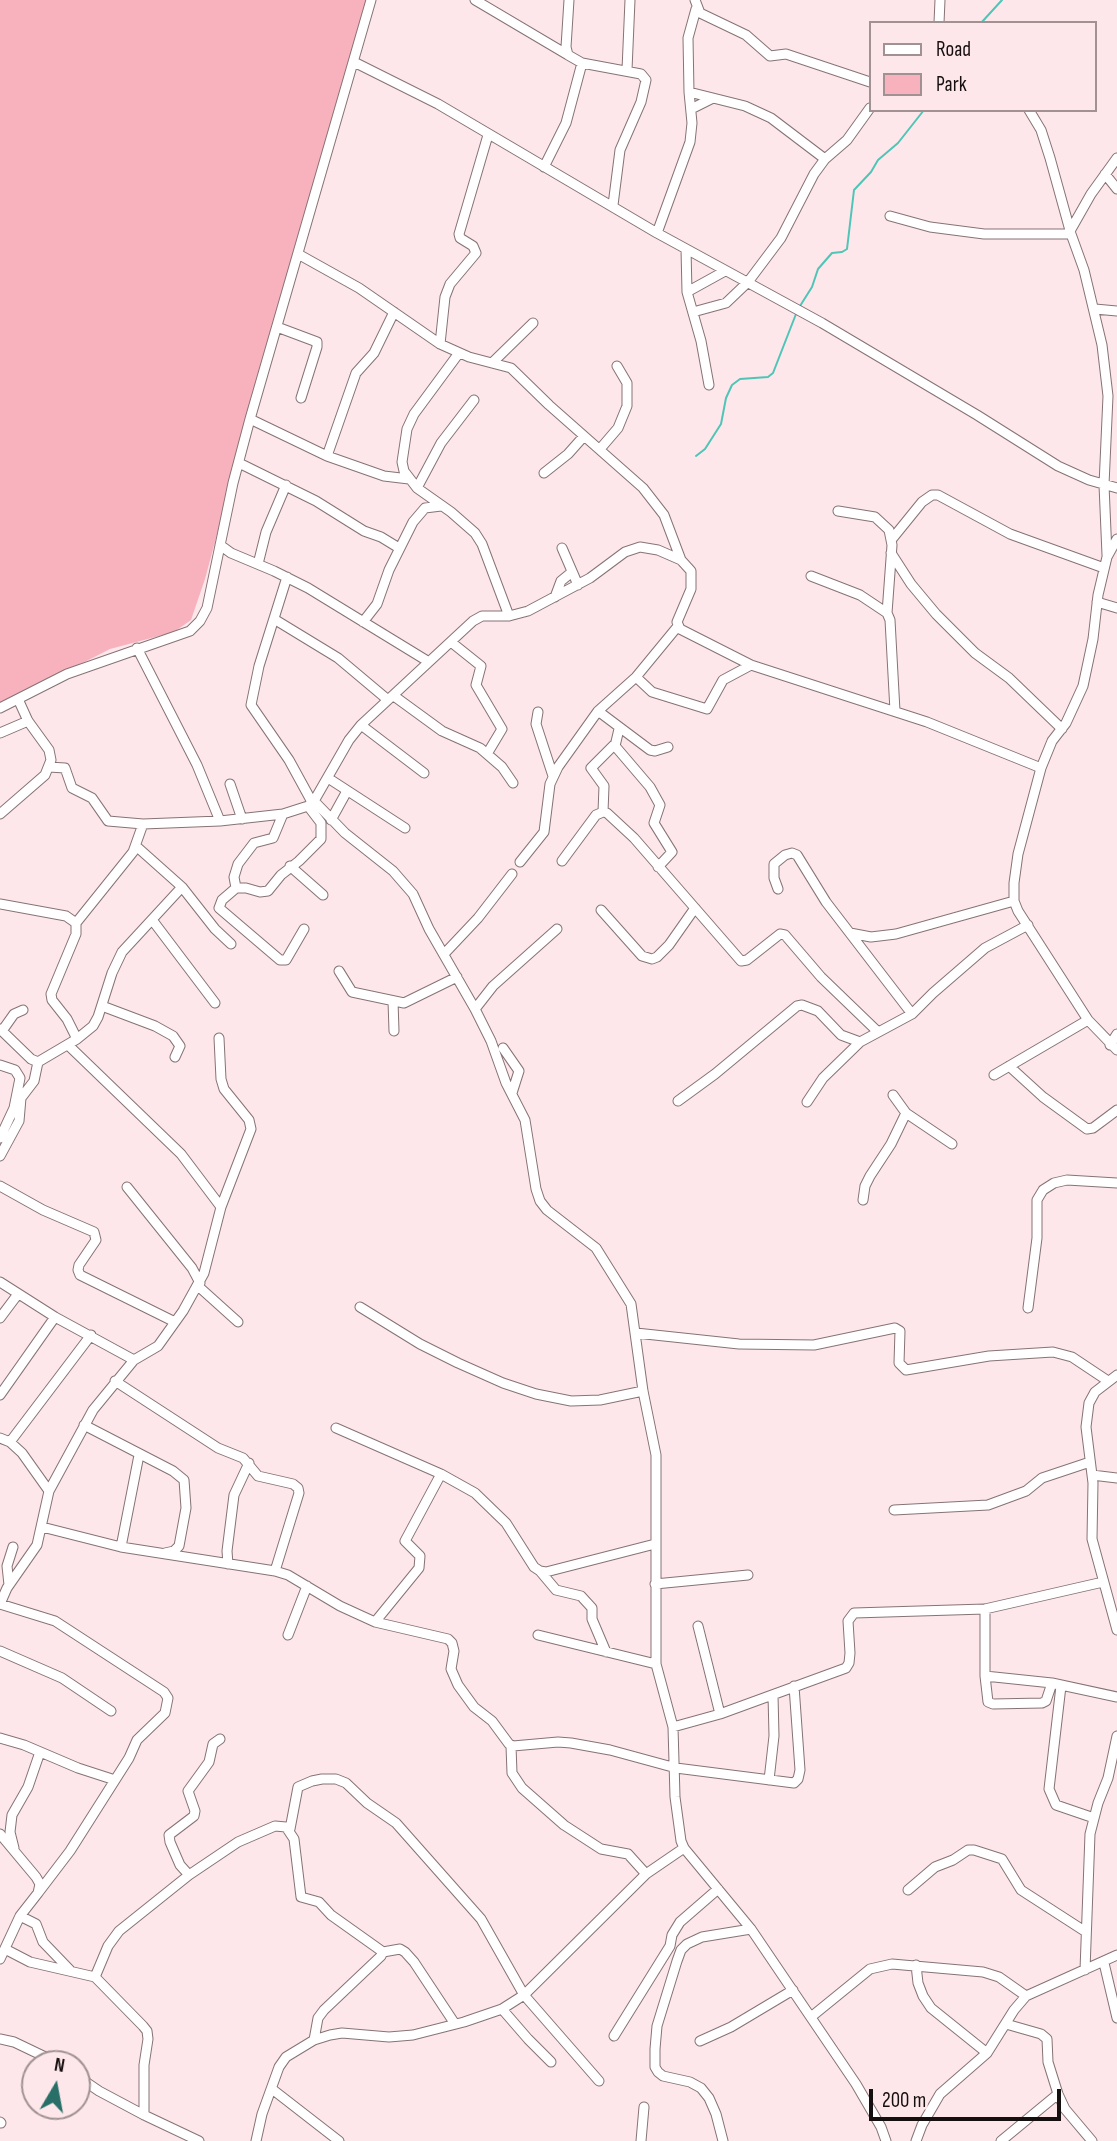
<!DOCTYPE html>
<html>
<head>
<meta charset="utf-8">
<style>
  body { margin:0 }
  #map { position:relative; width:1117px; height:2141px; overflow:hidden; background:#fde7ea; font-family:"Sofia Sans Condensed",sans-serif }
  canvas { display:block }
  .legend { position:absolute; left:869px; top:21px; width:228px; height:91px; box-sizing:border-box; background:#fde7ea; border:2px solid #a19193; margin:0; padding:9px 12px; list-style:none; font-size:21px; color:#160f10 }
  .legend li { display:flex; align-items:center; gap:14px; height:35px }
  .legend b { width:35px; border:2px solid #a19193 }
  .north { position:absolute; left:21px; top:2050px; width:70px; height:70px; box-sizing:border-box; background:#fde7ea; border:2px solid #a19193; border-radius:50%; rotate:10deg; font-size:19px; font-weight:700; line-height:28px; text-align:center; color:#160f10 }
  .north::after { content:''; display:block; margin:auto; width:24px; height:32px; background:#276f67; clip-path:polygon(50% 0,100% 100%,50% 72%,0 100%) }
  .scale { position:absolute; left:869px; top:2089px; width:192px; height:32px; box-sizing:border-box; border:4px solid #160f10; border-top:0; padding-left:9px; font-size:21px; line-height:24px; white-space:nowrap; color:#160f10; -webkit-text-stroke:5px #fde7ea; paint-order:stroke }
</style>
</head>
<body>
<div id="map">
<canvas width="1117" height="2141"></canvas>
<ul class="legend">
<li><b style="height:9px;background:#fff"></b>Road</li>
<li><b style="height:19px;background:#f8b2bd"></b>Park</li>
</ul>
<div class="north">N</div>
<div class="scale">200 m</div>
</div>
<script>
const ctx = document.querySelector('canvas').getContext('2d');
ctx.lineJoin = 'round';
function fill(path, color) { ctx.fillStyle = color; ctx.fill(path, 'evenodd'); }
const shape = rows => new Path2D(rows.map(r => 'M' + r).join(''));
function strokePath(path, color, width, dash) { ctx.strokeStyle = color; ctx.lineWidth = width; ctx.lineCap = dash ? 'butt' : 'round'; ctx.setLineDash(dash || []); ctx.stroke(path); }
const green = shape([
  [0,0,367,0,293,252,205,579,191,620,174,632,110,649,0,705]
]);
const stream = shape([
  [981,23,1002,0],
  [800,306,812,287,818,269,832,253,842,252,847,249,854,190,871,172,878,160,898,143,924,110],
  [696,456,705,449,721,424,726,398,732,385,740,379,768,377,773,373,796,314]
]);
const minor = shape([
  [475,0,568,55],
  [569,0,566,47,568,55,582,63,641,74,646,80,641,102,620,150,613,205],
  [695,0,700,13,746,35,770,56,786,54,870,82],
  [939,23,940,0],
  [354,62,438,104,657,233,822,323,977,415,1058,466,1089,480,1117,488],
  [627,70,630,0],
  [689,92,745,106,771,118,825,159],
  [691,109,713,98],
  [1029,110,1041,130,1050,158,1071,234,1084,270,1102,345,1108,396,1104,485,1107,555],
  [544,167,566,123,582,63],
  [1105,174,1117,189],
  [890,216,930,227,984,234,1071,234],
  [1070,231,1091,194,1117,158],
  [657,233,690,142,692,123,689,92,688,38,696,9],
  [686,249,687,292,701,341,709,385],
  [298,254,359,288,440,344,469,357,511,368,549,405,643,488,664,515,681,560],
  [687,292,725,271],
  [1095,309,1117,311],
  [693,312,726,303,748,282,781,238,814,174,825,159,847,140,870,108],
  [277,327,317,342,317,347,301,398],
  [440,344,445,297,450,284,476,253,473,246,460,238,459,234,488,135],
  [459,353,414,414,407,429,402,462,404,471,417,488,451,512,475,533,482,544,509,616],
  [492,363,533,323],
  [250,419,327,456,384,476,409,479],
  [600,449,618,428,627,406,627,383,617,366],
  [327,456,356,373,374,353,394,312],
  [239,463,316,501,364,531,381,537,399,548],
  [544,473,568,454,584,436],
  [417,488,441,443,474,400],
  [838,511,875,517,889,530,892,545,887,613],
  [892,539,922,502,932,495,938,495,1010,534,1104,568],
  [1117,539,1107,557,1098,595,1093,639,1083,686,1066,723,1052,741,1041,768,1018,854,1014,883,1014,901,1018,911,1088,1020,1117,1050],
  [220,545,231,553,274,571,308,588,429,662],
  [562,548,578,585],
  [891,553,911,584,936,614,975,653,1009,678,1062,729],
  [258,564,266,532,286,485],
  [811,576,860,595,887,613,890,620,895,711],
  [287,577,259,666,251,705,289,760,312,802],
  [555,597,561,581,572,572],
  [1097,602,1117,608],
  [274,619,338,658,388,700],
  [363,622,377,604,389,570,413,522,425,508,441,506],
  [451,642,481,666,476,685,502,729,487,754],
  [137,648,197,765,220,821],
  [636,677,652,692,707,709,723,680,751,665],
  [394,696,442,731,480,748,502,767,513,783],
  [0,708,67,674,190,631,200,621,207,608,233,483,250,419,371,0],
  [598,711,650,750,655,751,668,747],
  [538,712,536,724,553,776],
  [361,725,424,773],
  [619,729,615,746,650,787,660,805,654,823,672,852,658,867],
  [0,733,28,721],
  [49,767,65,768,72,788,92,798,108,821,143,824],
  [328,778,405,828],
  [230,784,242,819],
  [314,801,345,833,393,871,413,894,429,929,475,1009,491,1041,506,1083,525,1120,536,1189,540,1201,547,1210,596,1248,631,1304,643,1391,656,1455,656,1664,673,1727,675,1797,681,1841,684,1848,751,1929,856,2084,881,2127,886,2141],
  [603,812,604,786,591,768,615,744],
  [0,814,45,775,51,760,49,750,28,721,18,699],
  [331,820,347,791],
  [136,846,182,887,215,929,231,944],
  [562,861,596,815,603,812,607,813,634,838,741,961,747,960,780,934,785,935,821,977,877,1031],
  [520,862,544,832,550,784,558,767,598,711,636,677,678,626],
  [290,866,323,895],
  [236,888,234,877,238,864,254,843,273,838,283,814],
  [778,889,774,878,774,864,785,855,792,853,797,855,826,902,912,1014],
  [0,904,66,916,76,923,76,934,51,994,52,1000,67,1019,77,1039],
  [601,910,642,956,652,959,657,957,669,945,695,908],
  [153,921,215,1003],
  [76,923,133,852,143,824,220,821,283,814,308,806,314,801,349,740,361,725,473,621,482,616,509,616,528,611,590,578,625,552,640,547,658,550,681,560,691,571,691,589,677,622,680,629,751,665,927,722,1041,768],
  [304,929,286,960,280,960,219,908,222,900,236,888,246,888,260,892,268,891,281,875,299,861,321,839,321,823,308,806],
  [850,933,871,937,896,934,1014,901],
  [445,953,478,918,512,874],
  [339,971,352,992,404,1003,457,977],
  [393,1001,394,1031],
  [102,1006,155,1026,173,1036,180,1046,175,1057],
  [475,1009,493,986,557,929],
  [0,1029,31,1059,38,1062,77,1039,93,1026,98,1017,112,973,122,952,182,887],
  [2,1031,14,1014,23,1010],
  [68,1045,181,1154,221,1207],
  [1110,1045,1117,1034],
  [503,1048,519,1071,512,1093],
  [0,1065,15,1070,20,1078,14,1108,0,1138],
  [1009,1066,1043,1097,1087,1129,1093,1128,1117,1110],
  [994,1075,1088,1020],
  [893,1095,906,1113,952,1144],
  [678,1101,715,1074,797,1006,802,1005,818,1011,841,1035,860,1042],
  [807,1102,823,1078,860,1042,912,1014,933,993,985,948,1028,925],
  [0,1156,19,1121,21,1098,34,1081,38,1062],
  [0,1186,43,1210,94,1232,96,1240,79,1265,78,1270,80,1275,175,1322],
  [127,1187,192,1268,200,1283],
  [863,1200,865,1186,870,1176,891,1144,906,1113],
  [0,1282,55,1317,134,1360],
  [198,1286,238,1322],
  [360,1307,420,1344,458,1363,503,1383,536,1394,571,1401,600,1400,643,1391],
  [1028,1308,1037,1238,1037,1200,1043,1190,1054,1183,1067,1180,1117,1183],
  [0,1318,18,1294],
  [636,1333,739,1344,814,1345,895,1328,900,1331,899,1363,906,1370,989,1356,1053,1352,1072,1357,1108,1381],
  [1117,1375,1095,1392,1089,1403,1086,1427,1093,1483,1092,1539,1117,1630],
  [115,1381,218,1448,243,1458,258,1476,293,1484,298,1488,299,1493,275,1571],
  [0,1395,55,1317],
  [84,1425,173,1471,184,1480,186,1508,179,1546,174,1551,165,1553],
  [336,1428,441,1474,475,1493,506,1523,534,1567,540,1571,546,1572,655,1544],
  [0,1438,10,1442,22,1453,49,1491],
  [10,1442,91,1335],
  [1092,1475,1117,1478],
  [894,1510,988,1505,1026,1491,1042,1478,1090,1462],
  [42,1527,121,1547,275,1571,288,1575,340,1606,375,1622,448,1639,452,1643,454,1651,451,1669,458,1685,474,1707,492,1721,509,1744,513,1746,558,1742,571,1743,610,1750,676,1768,794,1783,798,1779,800,1770,794,1686],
  [121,1547,139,1455],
  [228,1564,227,1551,234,1495,249,1463],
  [540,1571,556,1590,581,1596,592,1608,592,1619,606,1652],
  [655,1584,748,1575],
  [9,1585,7,1566,13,1547],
  [0,1604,7,1588,37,1545,49,1491,93,1410,134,1360,158,1346,183,1311,204,1273,221,1207,251,1129,249,1120,224,1089,221,1079,219,1038],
  [0,1604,55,1621,164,1692,168,1698,165,1713,137,1740,129,1758,70,1851,38,1893],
  [985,1609,985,1676,988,1702,993,1704,1042,1703,1046,1701,1052,1683],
  [375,1622,419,1568,420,1556,405,1541,441,1474],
  [698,1626,720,1714],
  [288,1635,307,1586],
  [538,1635,656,1664],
  [0,1651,62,1678,111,1711],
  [985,1676,1052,1683,1117,1697],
  [1061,1686,1049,1789,1056,1805,1094,1818],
  [673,1727,720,1714,846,1668,849,1663,850,1653,848,1621,854,1613,985,1609,1103,1582],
  [0,1738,24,1745,78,1768,115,1780],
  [511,1746,512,1773,522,1788,564,1825,601,1849,628,1854,646,1874],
  [769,1780,774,1736,773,1695],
  [290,1829,298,1787,312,1781,322,1779,336,1779,346,1783,367,1803,396,1823,481,1919,524,1995,599,2081],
  [0,1834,36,1877,40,1884,38,1893,20,1916,0,1959],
  [14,1848,10,1832,12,1815,28,1787,40,1752],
  [189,1875,180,1865,170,1842,169,1835,194,1816,195,1811,188,1791,209,1762,213,1744,220,1739],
  [908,1890,935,1867,953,1860,968,1850,974,1850,1002,1859,1021,1890,1086,1932],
  [20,1916,36,1924,43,1942,70,1970],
  [5,1949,30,1962,95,1977,143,2026,147,2031,148,2039,144,2065,144,2115],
  [383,1952,400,1949,405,1952,414,1962,455,2024],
  [1104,1963,1117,2018],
  [916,1965,918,1983,923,1996,931,2008,987,2053],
  [1085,1970,1090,1834,1098,1803,1108,1778,1117,1736],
  [95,1977,108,1946,119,1931,189,1875,238,1842,275,1826,286,1827,294,1839,301,1897,319,1902,331,1915,383,1952,381,1956,324,2010,318,2018,314,2040],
  [502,2009,528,2039,551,2062],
  [811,2017,870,1969,892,1964,983,1972,999,1977,1026,1996],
  [1006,2024,1041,2034,1047,2039,1048,2062,1058,2094,1065,2109,1092,2141],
  [614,2036,670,1946,672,1935,680,1922,718,1889],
  [0,2039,14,2042,60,2064],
  [700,2041,731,2027,793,1990],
  [77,2076,99,2091,144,2115,199,2141],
  [272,2089,339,2141],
  [0,2122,1,2123],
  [256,2141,262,2114,279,2067,286,2057,314,2040,330,2035,342,2033,389,2037,413,2035,464,2022,502,2009,524,1995,646,1874,684,1848],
  [641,2141,644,2107],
  [723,2141,716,2114,709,2098,701,2088,690,2082,663,2076,658,2072,655,2067,655,2049,657,2026,677,1961,681,1950,687,1944,702,1937,751,1929],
  [916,2141,922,2125,940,2094,987,2053,1014,2010,1026,1996,1117,1955],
  [1001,2141,1058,2094]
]);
fill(green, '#f8b2bd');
strokePath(stream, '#4fc5b8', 2);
strokePath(minor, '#867375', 11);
strokePath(minor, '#fff', 9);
</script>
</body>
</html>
